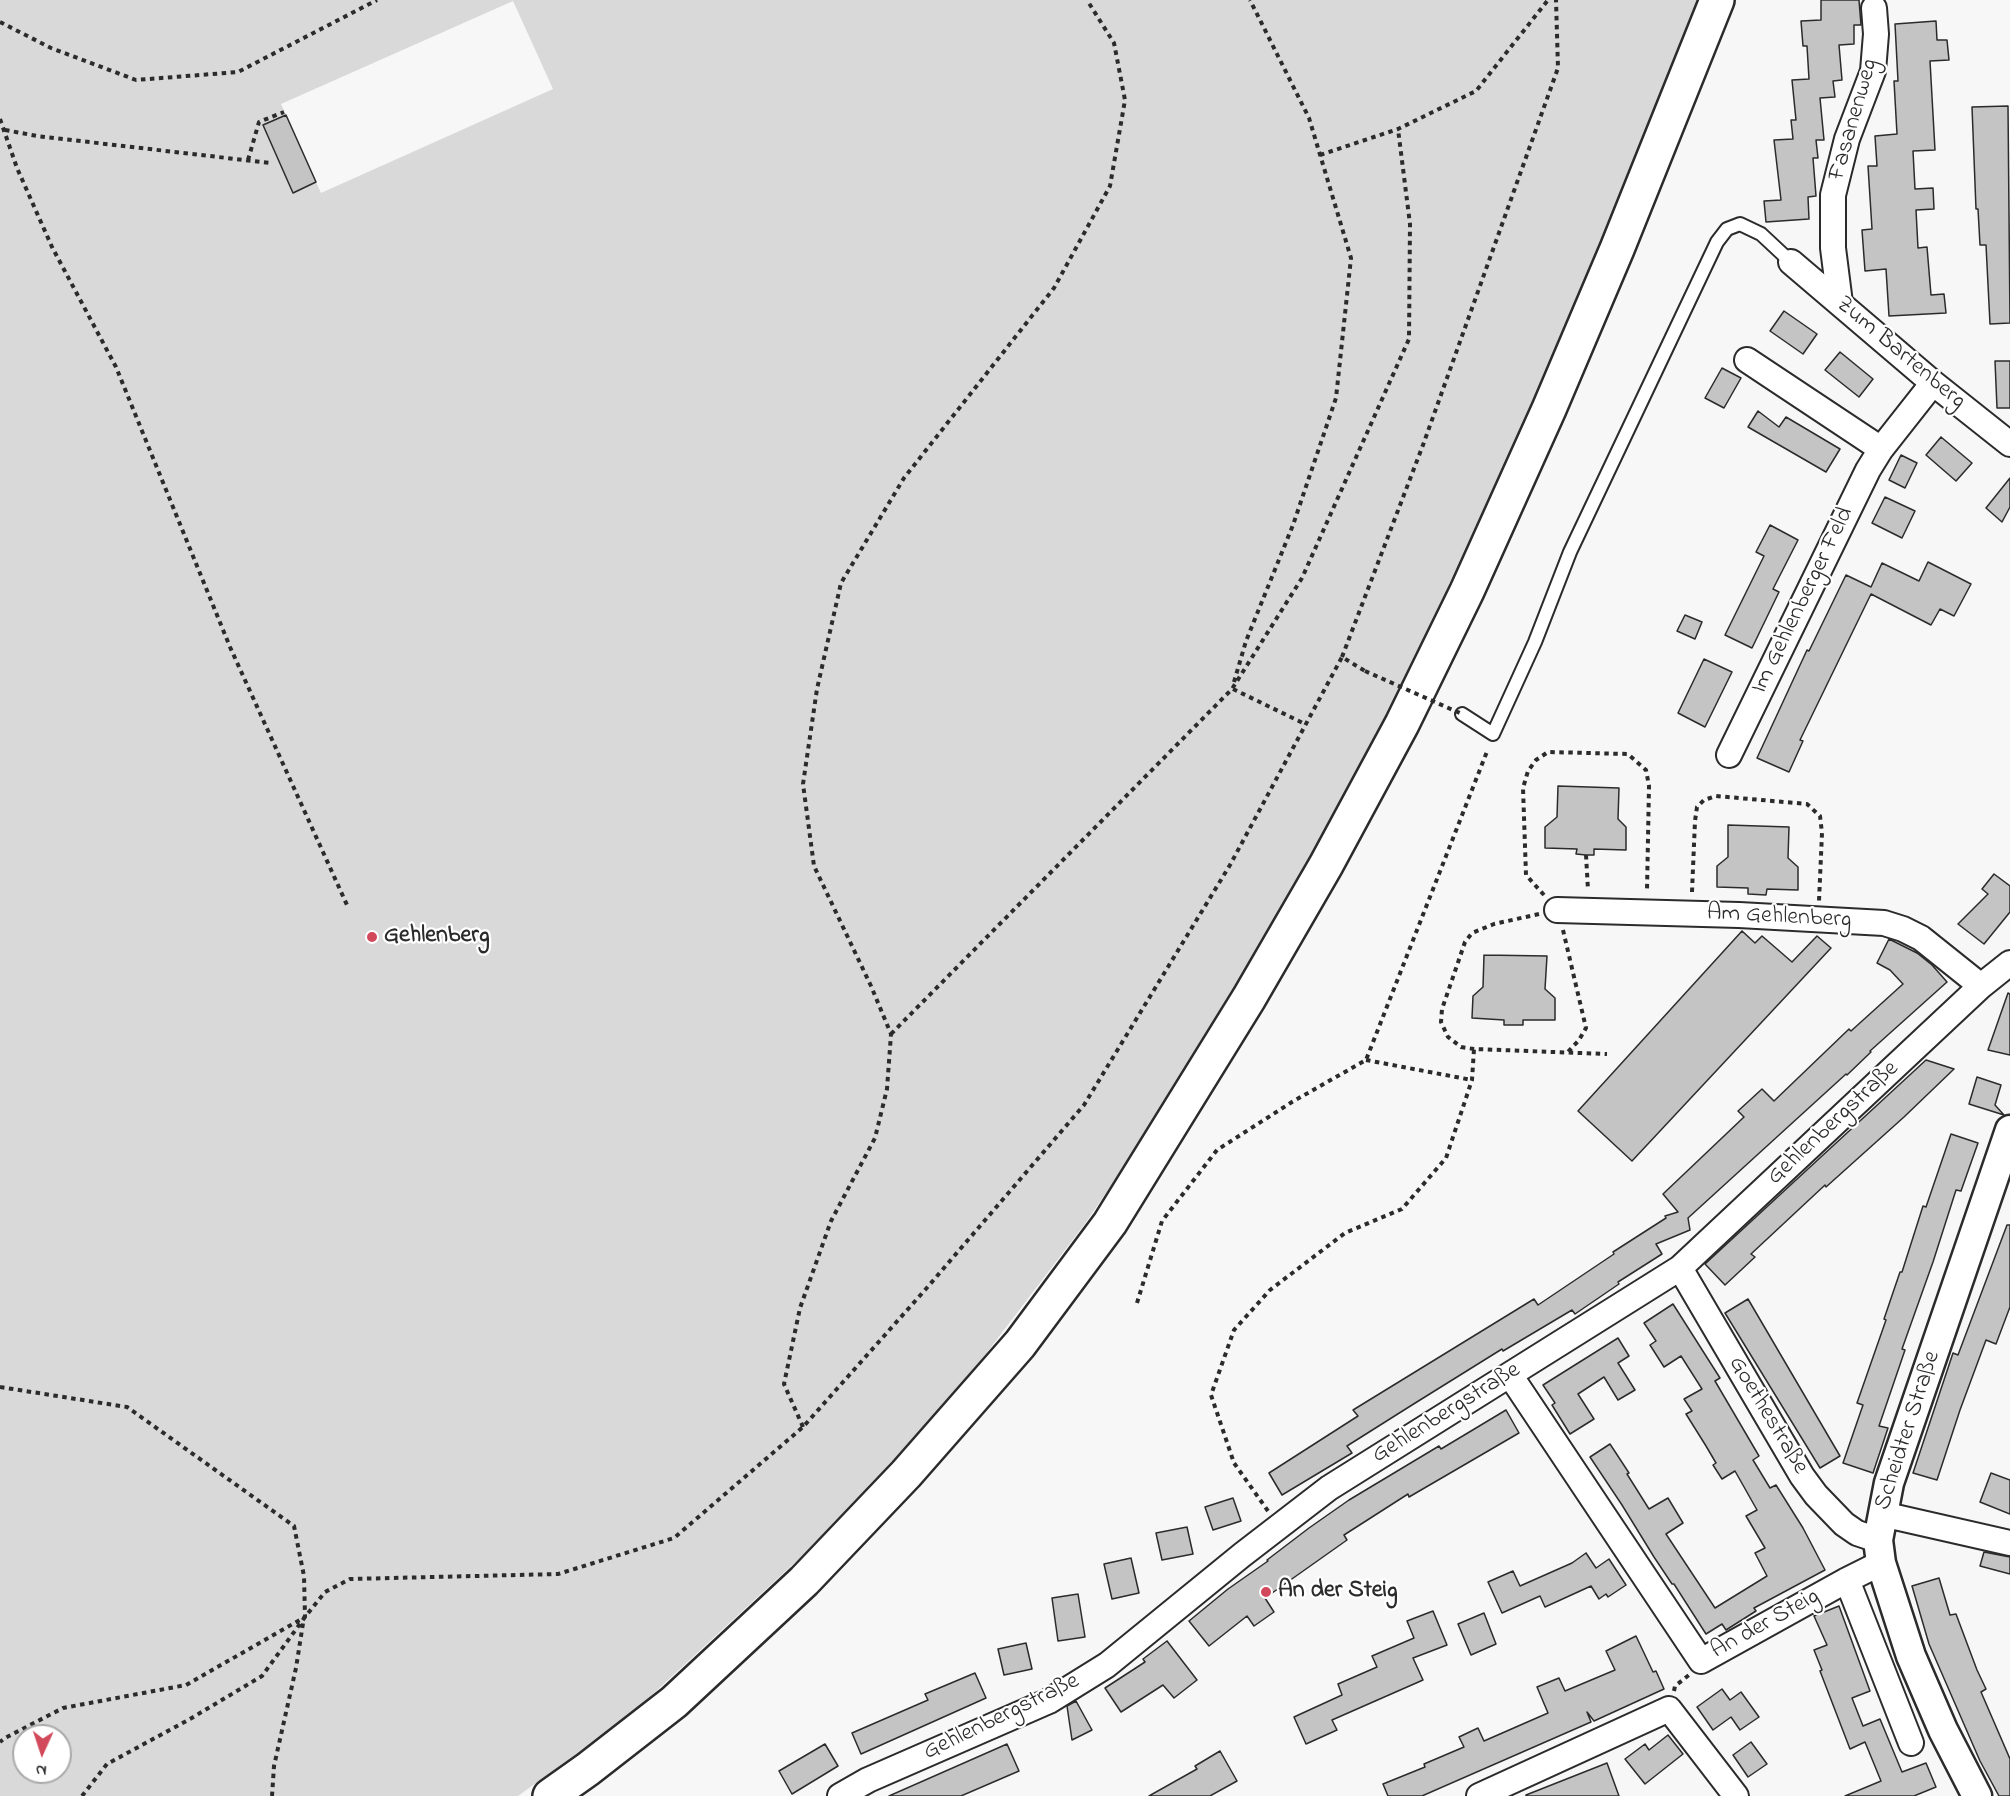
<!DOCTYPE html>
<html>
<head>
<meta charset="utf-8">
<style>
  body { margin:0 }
  #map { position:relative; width:2010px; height:1796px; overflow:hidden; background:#f7f7f7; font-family:"Indie Flower",sans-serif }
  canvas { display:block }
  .north { position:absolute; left:12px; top:1724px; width:60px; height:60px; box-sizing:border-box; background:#fff; border:2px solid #aaa; border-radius:50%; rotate:183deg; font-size:16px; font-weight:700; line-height:24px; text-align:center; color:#2b2b2b }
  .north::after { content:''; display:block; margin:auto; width:21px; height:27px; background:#d1495b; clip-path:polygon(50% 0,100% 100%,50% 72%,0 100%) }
</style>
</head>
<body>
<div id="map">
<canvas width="2010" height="1796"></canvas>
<div class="north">N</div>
</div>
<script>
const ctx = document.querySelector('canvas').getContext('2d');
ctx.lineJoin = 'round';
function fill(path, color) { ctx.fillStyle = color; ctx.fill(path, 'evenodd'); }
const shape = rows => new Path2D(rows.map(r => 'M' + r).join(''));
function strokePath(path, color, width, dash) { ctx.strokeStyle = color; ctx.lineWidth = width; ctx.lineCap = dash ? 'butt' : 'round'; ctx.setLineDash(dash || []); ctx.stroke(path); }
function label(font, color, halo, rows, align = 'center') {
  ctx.font = font + ' "Indie Flower",sans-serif'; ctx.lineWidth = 4.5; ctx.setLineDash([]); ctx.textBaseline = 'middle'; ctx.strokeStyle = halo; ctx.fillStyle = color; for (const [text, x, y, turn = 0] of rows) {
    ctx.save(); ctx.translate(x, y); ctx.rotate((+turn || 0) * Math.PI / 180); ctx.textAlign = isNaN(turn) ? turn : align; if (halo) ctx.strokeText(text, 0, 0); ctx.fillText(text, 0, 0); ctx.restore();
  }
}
const green = shape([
  [0,0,1699,0,1559,355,1412,672,1247,974,1162,1112,1084,1225,956,1393,831,1529,628,1717,518,1796,0,1796],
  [513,1,553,89,321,193,316,182,293,192,263,125,286,115,281,104],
  [24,1736,60,1736,60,1772,24,1772]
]);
const building = shape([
  [1821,0,1859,0,1861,25,1854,25,1854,44,1839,45,1842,80,1833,81,1835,97,1820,98,1824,140,1816,140,1818,158,1813,158,1816,196,1808,197,1809,219,1766,222,1764,201,1781,200,1774,140,1793,139,1791,120,1796,120,1792,80,1809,79,1807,46,1803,46,1801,21,1821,20,1821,0],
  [1936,21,1937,40,1947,40,1949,60,1930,61,1935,150,1913,151,1915,189,1933,188,1934,209,1916,210,1918,248,1927,247,1931,295,1944,294,1946,313,1889,316,1886,269,1865,271,1862,230,1872,229,1868,166,1877,166,1875,136,1897,134,1894,81,1898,81,1895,24,1936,21],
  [2008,106,2010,323,1990,324,1986,245,1980,245,1978,209,1976,209,1972,107,2008,106],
  [286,115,316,182,293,193,263,125,286,115],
  [1784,311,1817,334,1803,354,1770,331,1784,311],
  [1840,352,1873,379,1859,397,1825,370,1840,352],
  [1995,361,2010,361,2010,408,1997,408,1995,361],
  [1722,368,1741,378,1724,408,1705,398,1722,368],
  [1758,411,1779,427,1786,417,1840,449,1826,472,1748,427,1758,411],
  [1941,437,1972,463,1956,481,1926,455,1941,437],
  [1901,455,1917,463,1905,488,1889,480,1901,455],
  [2010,478,2010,507,2002,522,1986,508,2010,478],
  [1885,497,1915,511,1902,538,1872,523,1885,497],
  [1770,525,1798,540,1773,589,1779,592,1752,648,1725,635,1764,556,1756,552,1770,525],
  [1928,562,1971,584,1954,616,1940,609,1931,625,1871,594,1800,740,1803,741,1789,772,1757,758,1807,650,1809,651,1846,575,1871,587,1882,563,1919,581,1928,562],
  [1685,615,1702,622,1695,639,1677,631,1685,615],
  [1704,659,1732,672,1705,727,1678,713,1704,659],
  [1558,786,1619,788,1618,819,1626,827,1626,850,1594,849,1594,855,1586,855,1576,854,1577,849,1545,848,1545,827,1557,817,1558,786],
  [1728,825,1789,827,1788,858,1798,867,1798,890,1767,889,1766,895,1748,894,1748,888,1717,887,1717,866,1728,857,1728,825],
  [1994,874,2010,886,2010,912,1984,944,1958,924,1988,894,1982,889,1994,874],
  [1742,931,1755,943,1762,936,1792,962,1817,936,1831,948,1632,1161,1578,1111,1742,931],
  [1889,939,1917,953,1932,965,1947,982,1870,1051,1871,1052,1847,1075,1846,1074,1688,1218,1690,1230,1656,1244,1662,1254,1618,1282,1619,1284,1575,1314,1572,1310,1503,1351,1502,1349,1412,1405,1347,1446,1352,1453,1282,1495,1269,1473,1358,1416,1353,1410,1534,1299,1538,1305,1614,1254,1613,1252,1666,1218,1665,1216,1678,1212,1663,1194,1744,1117,1738,1111,1762,1089,1774,1101,1849,1029,1851,1031,1903,984,1890,970,1877,963,1889,939],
  [1484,955,1547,956,1545,989,1555,998,1555,1020,1523,1020,1523,1025,1504,1025,1504,1020,1472,1018,1473,996,1483,987,1484,955],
  [2008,993,2010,994,2010,1055,1988,1050,2008,993],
  [1926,1060,1954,1069,1904,1117,1826,1187,1825,1185,1751,1254,1755,1257,1725,1285,1705,1264,1926,1060],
  [1977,1077,2001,1085,1995,1105,2004,1115,1969,1104,1977,1077],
  [1951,1134,1978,1143,1961,1191,1956,1190,1933,1262,1902,1349,1905,1350,1879,1426,1888,1428,1873,1473,1843,1463,1863,1405,1857,1403,1886,1320,1884,1319,1900,1272,1902,1272,1923,1206,1926,1207,1951,1134],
  [2007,1225,2010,1225,2010,1307,1996,1344,1986,1340,1960,1410,1937,1480,1913,1473,1953,1353,1958,1355,2007,1225],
  [1748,1299,1840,1456,1820,1468,1725,1313,1748,1299],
  [1673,1304,1720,1378,1715,1381,1759,1456,1753,1460,1770,1488,1776,1485,1803,1528,1825,1570,1754,1608,1756,1611,1726,1630,1722,1624,1706,1634,1674,1584,1672,1584,1654,1557,1622,1505,1590,1457,1610,1444,1629,1473,1627,1474,1649,1509,1668,1498,1683,1523,1666,1534,1715,1608,1767,1576,1755,1553,1765,1548,1746,1516,1757,1510,1735,1471,1722,1479,1713,1465,1716,1463,1706,1446,1686,1414,1692,1411,1684,1399,1702,1389,1681,1356,1664,1367,1650,1345,1656,1341,1644,1323,1673,1304],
  [1618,1338,1629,1356,1618,1363,1635,1390,1618,1400,1604,1377,1578,1394,1594,1419,1570,1434,1552,1405,1555,1403,1543,1385,1618,1338],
  [1506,1410,1519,1433,1409,1497,1408,1494,1344,1535,1347,1540,1265,1598,1274,1612,1254,1626,1247,1616,1209,1646,1189,1621,1228,1589,1268,1561,1267,1560,1309,1528,1349,1500,1439,1446,1441,1449,1506,1410],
  [1991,1473,2010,1480,2010,1514,1980,1502,1991,1473],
  [1233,1498,1241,1521,1213,1530,1205,1507,1233,1498],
  [1187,1527,1193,1554,1162,1560,1156,1533,1187,1527],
  [1984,1552,2010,1557,2010,1574,1980,1566,1984,1552],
  [1586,1553,1596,1568,1609,1559,1626,1585,1608,1597,1606,1594,1599,1599,1591,1586,1545,1607,1540,1596,1502,1613,1488,1582,1513,1571,1520,1586,1572,1563,1586,1553],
  [1131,1558,1139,1593,1112,1599,1104,1564,1131,1558],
  [1939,1578,1950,1615,1956,1614,1977,1670,1986,1689,1981,1692,2010,1759,2010,1796,1999,1796,1980,1761,1929,1644,1912,1586,1939,1578],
  [1078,1594,1085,1637,1058,1641,1052,1598,1078,1594],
  [1839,1606,1870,1691,1852,1698,1863,1726,1880,1719,1902,1772,1926,1763,1936,1787,1914,1796,1845,1796,1881,1781,1865,1742,1850,1749,1820,1671,1822,1670,1814,1650,1827,1645,1814,1616,1839,1606],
  [1433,1611,1447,1645,1413,1658,1423,1680,1332,1720,1337,1730,1306,1744,1294,1717,1342,1695,1338,1684,1377,1667,1372,1656,1414,1638,1407,1621,1433,1611],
  [1484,1613,1496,1644,1471,1655,1458,1624,1484,1613],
  [1636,1636,1653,1672,1656,1671,1664,1689,1594,1721,1587,1712,1591,1722,1422,1796,1388,1796,1383,1784,1425,1767,1424,1764,1464,1747,1459,1737,1478,1728,1484,1741,1548,1713,1537,1687,1559,1678,1565,1691,1615,1670,1606,1651,1636,1636],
  [1167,1641,1197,1680,1174,1698,1163,1685,1121,1712,1105,1688,1145,1662,1143,1659,1167,1641],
  [1026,1643,1032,1669,1004,1675,998,1649,1026,1643],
  [975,1673,986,1698,861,1754,852,1733,928,1700,925,1694,975,1673],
  [1722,1689,1730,1700,1741,1692,1759,1717,1740,1730,1731,1717,1713,1730,1697,1707,1722,1689],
  [1076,1701,1092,1730,1072,1740,1067,1706,1076,1701],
  [1668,1735,1683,1754,1645,1784,1625,1759,1645,1744,1649,1750,1668,1735],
  [1751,1742,1767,1764,1748,1777,1733,1755,1751,1742],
  [825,1744,838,1766,792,1794,779,1771,825,1744],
  [1007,1744,1019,1771,961,1796,889,1796,1007,1744],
  [1220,1751,1237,1781,1210,1796,1149,1796,1197,1769,1195,1766,1220,1751],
  [1607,1763,1619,1796,1526,1796,1526,1795,1607,1763]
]);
const path = shape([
  [0,22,51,48,136,80,238,72,377,0],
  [0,119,17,168,52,247,116,367,230,647,347,905],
  [5,130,37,136,270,163],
  [1320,155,1398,129,1476,91,1548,0],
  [248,160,259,122,284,112],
  [1342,657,1423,445,1558,68,1556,0],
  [1234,682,1246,641,1293,525,1336,398,1351,258,1309,118,1250,0],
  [1233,689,1305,724],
  [1586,855,1588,890],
  [1692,892,1695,821,1697,807,1704,800,1716,796,1807,804,1820,816,1822,833,1819,901],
  [1544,895,1526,875,1523,788,1528,771,1536,760,1548,752,1628,754,1646,770,1649,786,1647,891],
  [1539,914,1494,924,1472,933,1465,942,1442,1009,1441,1022,1448,1037,1461,1047,1474,1049,1607,1054],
  [1563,930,1586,1028,1579,1040,1567,1053],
  [891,1034,1232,689,1302,578,1409,339,1410,224,1398,129],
  [1366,1060,1472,1080],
  [1137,1303,1162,1221,1217,1150,1292,1102,1366,1060,1488,749],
  [0,1387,127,1407,294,1526,304,1576,305,1617,186,1685,63,1708,5,1738,0,1742],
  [803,1427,784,1384,800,1308,831,1221,875,1138,887,1089,891,1034,871,986,814,866,803,784,817,689,841,583,904,478,1054,288,1110,186,1125,100,1114,43,1087,0],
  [1268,1511,1234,1463,1211,1395,1234,1330,1270,1290,1345,1233,1402,1209,1446,1158,1472,1080,1474,1049],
  [1674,1691,1675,1686,1689,1675],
  [82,1796,107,1764,190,1719,262,1676,305,1617,325,1592,350,1579,558,1574,674,1538,803,1427,925,1290,1084,1105,1230,865,1342,657,1365,671],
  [272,1796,274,1766,296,1668,304,1617]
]);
const service = shape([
  [1462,714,1493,734,1535,642,1570,552,1717,242,1727,229,1740,224,1761,234,1791,262]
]);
const minor = shape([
  [1791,262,1933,383,2010,444],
  [1840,303,1833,248,1833,195,1847,139,1873,71,1876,34,1874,8],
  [1747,360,1881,449],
  [1729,755,1868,470,1881,449,1933,383],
  [1557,910,1739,915,1884,923,1903,929,1921,938,1981,986],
  [1680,1268,1802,1476,1816,1495,1844,1524,1857,1533,1878,1540],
  [1510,1375,1701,1661,1847,1580,1881,1563],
  [1882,1514,2010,1543],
  [1847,1580,1911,1743],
  [840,1796,868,1780,1049,1701,1107,1665,1242,1555,1329,1488,1680,1268,1981,986,2010,963],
  [1479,1796,1669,1709,1736,1796]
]);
const tertiary = shape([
  [1977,1796,1943,1730,1911,1656,1881,1563,1878,1540,1889,1483,2010,1130]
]);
const trunk = shape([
  [550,1796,588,1769,674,1702,804,1581,906,1474,1020,1344,1110,1223,1249,998,1326,865,1402,724,1467,591,1549,409,1617,249,1717,0]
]);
const pathBridge = shape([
  [1365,671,1462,714]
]);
const markers = [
  [372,937,6,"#d1495b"],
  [1266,1592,6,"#d1495b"]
];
const streetNames = [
  ["Fasanenweg",1855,120,-74],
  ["Zum Bartenberg",1900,354,40],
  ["Im Gehlenberger Feld",1804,601,-64],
  ["Am Gehlenberg",1779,918,3],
  ["Gehlenbergstraße",1834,1124,-43],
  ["Gehlenbergstraße",1447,1414,-32],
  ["Goethestraße",1767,1416,59],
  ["Scheidter Straße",1909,1431,-72],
  ["An der Steig",1766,1625,-29],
  ["Gehlenbergstraße",1002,1718,-26]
];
const poiNames = [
  ["Gehlenberg",384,937],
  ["An der Steig",1278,1592]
];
fill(green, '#d9d9d9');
fill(building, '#c4c4c4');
strokePath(building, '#2b2b2b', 1.5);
strokePath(service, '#2b2b2b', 16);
strokePath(minor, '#2b2b2b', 28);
strokePath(tertiary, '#2b2b2b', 33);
strokePath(trunk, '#2b2b2b', 38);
strokePath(path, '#2b2b2b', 4, [4.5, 4.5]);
strokePath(service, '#fff', 12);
strokePath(minor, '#fff', 24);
strokePath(tertiary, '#fff', 28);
strokePath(trunk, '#fff', 33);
strokePath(pathBridge, '#2b2b2b', 4, [4.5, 4.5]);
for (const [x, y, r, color] of markers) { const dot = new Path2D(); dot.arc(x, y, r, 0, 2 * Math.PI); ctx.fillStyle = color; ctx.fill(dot); strokePath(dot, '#fff', 2); }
label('24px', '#2b2b2b', '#fff', streetNames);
label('bold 24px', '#2b2b2b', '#fff', poiNames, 'left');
</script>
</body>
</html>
